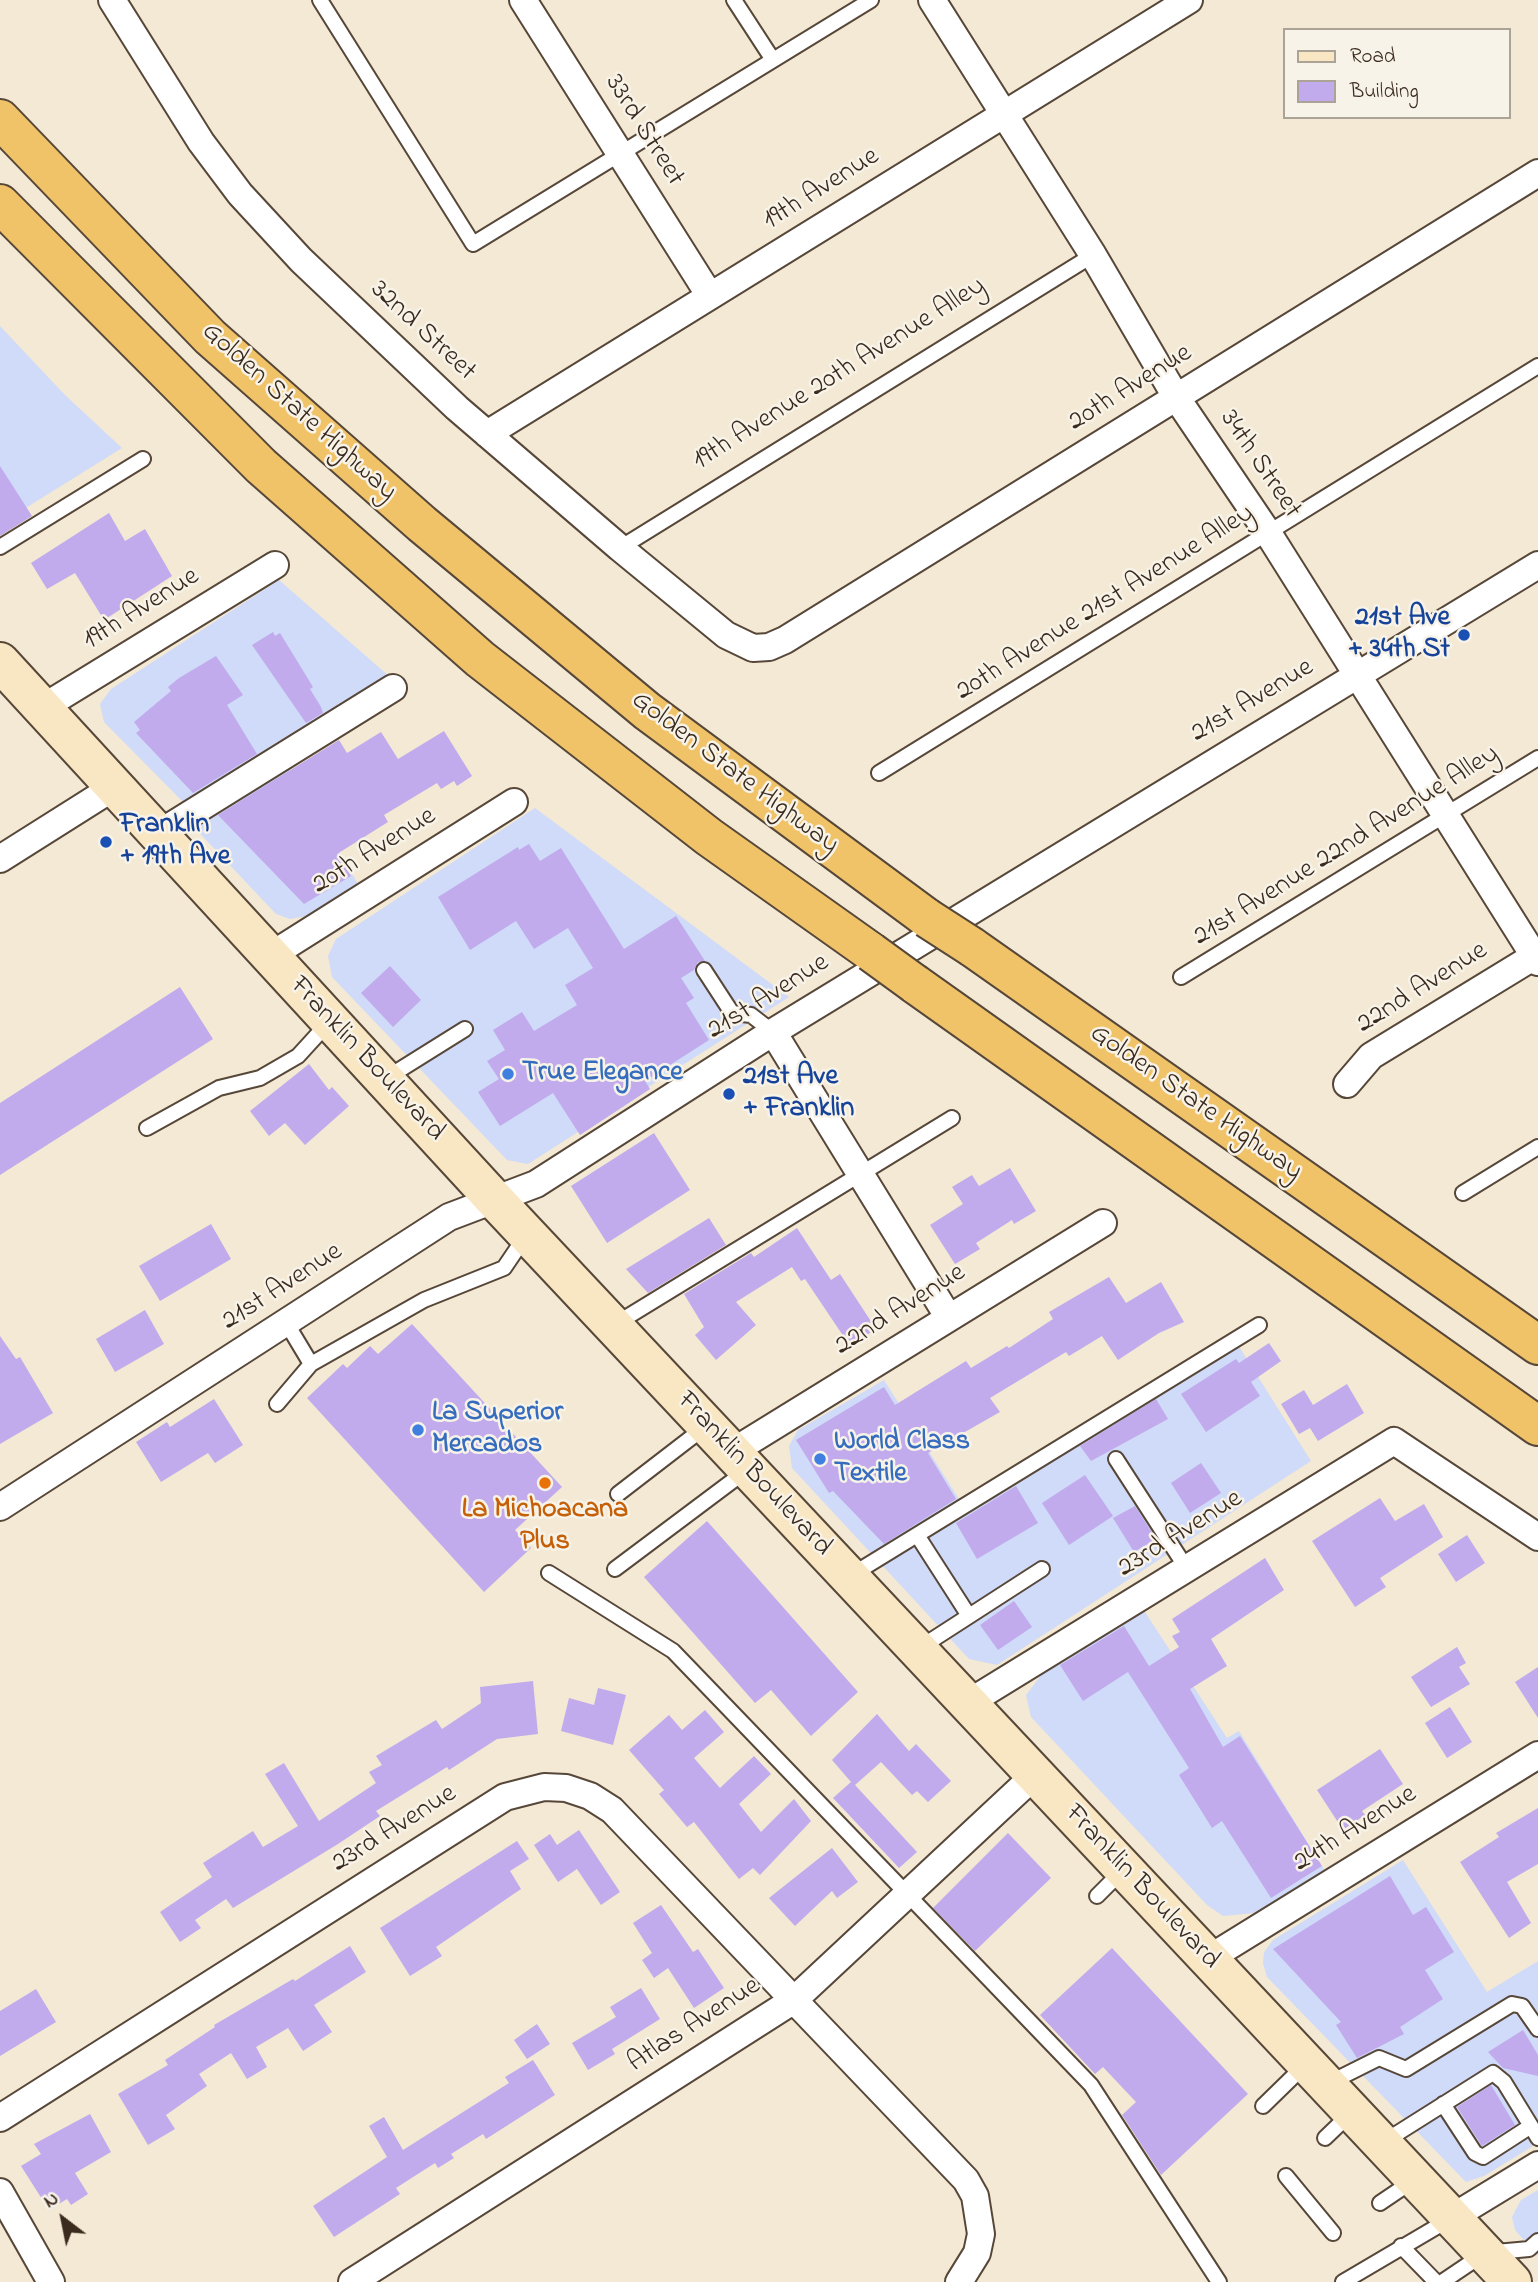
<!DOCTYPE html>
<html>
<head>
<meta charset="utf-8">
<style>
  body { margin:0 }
  #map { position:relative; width:1538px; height:2282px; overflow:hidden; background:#f3e9d4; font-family:"Indie Flower",sans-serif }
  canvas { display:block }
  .legend { position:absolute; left:1283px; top:28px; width:228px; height:91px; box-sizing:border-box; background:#f7f3e8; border:2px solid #aca397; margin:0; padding:9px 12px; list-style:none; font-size:21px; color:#3b2a1e }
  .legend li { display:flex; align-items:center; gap:14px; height:35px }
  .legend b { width:35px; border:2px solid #aca397 }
  .north { position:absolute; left:28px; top:2184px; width:70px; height:70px; -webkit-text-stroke:5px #f7f3e8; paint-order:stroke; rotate:328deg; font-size:19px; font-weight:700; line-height:28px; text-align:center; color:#3b2a1e }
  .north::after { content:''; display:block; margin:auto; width:24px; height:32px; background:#3b2a1e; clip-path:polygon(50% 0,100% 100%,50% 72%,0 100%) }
</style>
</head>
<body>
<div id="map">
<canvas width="1538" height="2282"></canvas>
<ul class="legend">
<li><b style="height:9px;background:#f9e7c3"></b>Road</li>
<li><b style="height:19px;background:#c1abed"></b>Building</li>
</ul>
<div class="north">N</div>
</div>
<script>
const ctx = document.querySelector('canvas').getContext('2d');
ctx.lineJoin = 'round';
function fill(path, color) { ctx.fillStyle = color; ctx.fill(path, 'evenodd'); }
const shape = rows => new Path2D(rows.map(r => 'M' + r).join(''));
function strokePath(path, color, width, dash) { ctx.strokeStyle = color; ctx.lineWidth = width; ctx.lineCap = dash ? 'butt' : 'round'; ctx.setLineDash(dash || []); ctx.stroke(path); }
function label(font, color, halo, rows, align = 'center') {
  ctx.font = font + ' "Indie Flower",sans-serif'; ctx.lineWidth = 5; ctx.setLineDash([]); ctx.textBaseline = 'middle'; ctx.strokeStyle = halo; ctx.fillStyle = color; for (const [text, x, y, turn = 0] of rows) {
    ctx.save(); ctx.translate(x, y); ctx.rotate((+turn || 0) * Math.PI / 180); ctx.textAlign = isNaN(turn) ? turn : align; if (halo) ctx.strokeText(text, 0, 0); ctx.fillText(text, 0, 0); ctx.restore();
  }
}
const built = shape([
  [0,326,65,395,122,448,0,524],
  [279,580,390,677,184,803,104,722,100,704,111,689],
  [287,765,358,884,307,916,290,919,276,914,190,823],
  [535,808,789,997,528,1164,507,1160,332,977,328,956,336,939],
  [1233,1337,1311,1461,997,1665,969,1659,792,1468,789,1446,798,1430,884,1380,962,1504],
  [1143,1609,1227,1738,1239,1731,1325,1871,1254,1913,1223,1916,1207,1905,1031,1717,1026,1695,1042,1674],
  [1403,1860,1487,1992,1538,1961,1538,2143,1484,2176,1466,2182,1267,1977,1263,1963,1264,1952,1273,1940],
  [1538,2190,1538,2256,1515,2230,1512,2217,1521,2200]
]);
const building = shape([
  [0,466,32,516,0,536],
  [109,513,125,541,145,529,172,576,104,620,75,573,47,589,31,563],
  [273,632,275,636,280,633,313,687,310,689,321,707,323,713,306,723,252,645],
  [216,656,243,695,227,705,257,754,193,793,136,733,140,730,134,722,171,691,168,687,179,678],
  [444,731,472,776,457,786,454,781,441,789,437,783,384,815,388,822,337,854,351,876,304,904,218,815,339,740,347,753,381,732,398,759],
  [529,844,540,861,561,848,624,949,676,916,705,961,698,962,694,970,681,978,694,998,686,1003,709,1040,645,1081,650,1089,580,1135,553,1093,500,1126,478,1092,499,1079,487,1061,505,1050,493,1030,522,1012,534,1031,577,1005,565,985,593,968,568,928,534,949,516,921,470,950,438,897,518,847,519,850],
  [390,966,421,1000,393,1027,361,993],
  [180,987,213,1039,0,1175,0,1103],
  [309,1064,329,1090,332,1087,349,1106,305,1145,285,1123,269,1136,250,1111],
  [654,1133,690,1190,607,1243,571,1186],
  [1010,1168,1036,1211,1014,1224,1012,1220,976,1243,980,1249,955,1264,930,1225,963,1204,952,1187,972,1175,979,1186],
  [709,1218,726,1245,648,1293,626,1269],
  [211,1224,231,1259,160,1301,139,1266],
  [797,1228,831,1280,840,1274,876,1329,850,1346,805,1279,801,1281,792,1267,736,1302,756,1325,716,1360,695,1335,704,1327,684,1294,751,1253,754,1257],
  [1109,1277,1126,1303,1161,1282,1184,1322,1159,1333,1118,1360,1102,1336,1069,1356,1066,1352,990,1398,1000,1412,928,1453,956,1499,884,1544,833,1491,829,1493,796,1440,884,1387,895,1405,966,1361,971,1368,1007,1346,1009,1348,1053,1319,1049,1312],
  [145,1310,164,1344,115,1372,96,1339],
  [412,1324,562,1487,515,1530,531,1548,484,1592,307,1398,343,1364,347,1368,370,1346,378,1354],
  [0,1336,16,1359,20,1357,53,1413,0,1444],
  [1269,1343,1281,1361,1251,1382,1260,1396,1206,1432,1181,1394,1236,1359,1239,1363],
  [1347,1384,1364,1413,1318,1441,1310,1428,1299,1434,1281,1404,1304,1390,1313,1405],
  [214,1399,243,1445,215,1463,208,1453,161,1482,136,1442,167,1422,170,1427],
  [1156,1399,1168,1419,1091,1461,1080,1446],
  [1201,1463,1221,1493,1190,1513,1171,1483],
  [1085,1475,1113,1516,1069,1545,1042,1503],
  [1016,1486,1038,1523,977,1559,956,1523],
  [1380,1498,1395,1521,1424,1504,1443,1537,1380,1578,1386,1587,1355,1607,1312,1541],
  [1135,1506,1156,1539,1134,1552,1113,1518],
  [707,1521,858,1692,811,1736,771,1690,755,1703,644,1577],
  [1467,1535,1485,1563,1456,1582,1438,1554],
  [1265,1558,1284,1590,1211,1639,1227,1666,1190,1689,1223,1747,1240,1736,1322,1866,1271,1898,1222,1821,1212,1828,1179,1775,1189,1768,1128,1672,1083,1701,1060,1665,1124,1626,1149,1666,1179,1647,1172,1636,1180,1632,1172,1619],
  [1014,1601,1032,1627,998,1650,980,1625],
  [1457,1647,1466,1663,1459,1667,1470,1684,1431,1707,1411,1677],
  [1538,1667,1538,1718,1515,1682],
  [533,1681,538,1734,497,1739,449,1770,447,1767,376,1811,380,1816,338,1844,233,1908,226,1899,195,1920,201,1928,180,1942,160,1912,212,1877,203,1863,253,1831,263,1847,298,1826,265,1774,284,1763,319,1821,376,1783,369,1772,382,1765,376,1756,436,1720,442,1729,481,1703,480,1687],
  [598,1688,626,1695,613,1745,561,1731,569,1698,594,1705],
  [1450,1707,1472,1742,1447,1758,1425,1723],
  [705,1710,724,1732,694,1758,720,1788,754,1756,771,1774,739,1804,761,1832,794,1799,811,1821,760,1875,753,1868,739,1879,694,1822,687,1827,659,1794,664,1790,629,1750,669,1715,682,1730],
  [877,1714,909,1751,916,1744,951,1781,928,1802,917,1791,912,1795,881,1762,855,1785,917,1852,899,1868,833,1798,851,1782,832,1760],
  [1380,1749,1403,1784,1362,1811,1365,1815,1343,1830,1317,1790],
  [1538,1808,1538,1864,1507,1882,1531,1923,1509,1938,1460,1862,1499,1837,1496,1833],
  [579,1830,620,1892,601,1905,577,1869,558,1882,534,1845,550,1834,557,1845],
  [1008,1833,1051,1878,975,1951,933,1908],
  [517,1841,529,1859,510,1871,521,1889,436,1947,442,1956,410,1976,380,1928],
  [832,1848,858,1882,837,1898,832,1891,795,1926,769,1898],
  [1390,1876,1413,1915,1426,1907,1454,1952,1425,1970,1443,1999,1400,2027,1404,2034,1357,2058,1336,2025,1341,2022,1273,1949],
  [661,1905,693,1952,698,1949,724,1988,694,2008,668,1968,654,1978,642,1960,652,1953,633,1923],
  [350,1946,366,1972,314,2005,332,2032,303,2051,288,2028,256,2047,267,2067,247,2079,231,2053,199,2074,207,2086,166,2115,175,2129,148,2145,118,2094,168,2065,165,2060,215,2027,214,2025,293,1979,295,1981],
  [1112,1948,1248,2094,1161,2175,1122,2115,1136,2102,1103,2067,1095,2074,1040,2015],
  [641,1988,660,2019,612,2049,615,2054,588,2070,572,2043,616,2017,610,2007],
  [36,1989,56,2022,0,2056,0,2011],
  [537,2024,550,2044,527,2059,514,2040],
  [1523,2030,1538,2055,1538,2076,1503,2068,1488,2052],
  [533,2060,555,2095,486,2139,483,2134,451,2154,454,2158,438,2168,435,2163,396,2188,400,2194,334,2237,313,2206,387,2157,369,2126,384,2117,403,2150,509,2083,505,2077],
  [1491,2085,1515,2125,1482,2146,1457,2107],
  [90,2114,111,2152,75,2173,88,2194,71,2205,67,2199,49,2210,21,2166,41,2154,34,2144]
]);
const service = shape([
  [320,0,473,244,871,0],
  [734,0,773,60],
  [0,547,143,459],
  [620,548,1093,255],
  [879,773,1538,366],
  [704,970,732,1013,751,1015,773,1032],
  [1181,977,1538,758],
  [385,1079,465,1029],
  [147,1128,219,1088,260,1078,298,1056,329,1022],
  [1463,1193,1538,1147],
  [287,1324,311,1364,424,1300,504,1268,527,1234],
  [614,1325,952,1118],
  [277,1404,311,1364],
  [1116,1459,1187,1569],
  [618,1494,705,1427],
  [917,1535,969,1616],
  [615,1569,747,1470],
  [549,1573,673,1651,1091,2085,1219,2282],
  [850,1576,1259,1325],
  [918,1649,1042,1569],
  [1097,1896,1123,1870],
  [1327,2084,1379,2058,1406,2069,1512,2004,1522,2006,1538,2029],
  [1443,2104,1475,2153,1483,2157,1531,2126,1538,2138],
  [1263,2106,1305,2065],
  [1325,2138,1351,2113],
  [1382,2143,1493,2073,1504,2082,1531,2126],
  [1286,2176,1333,2233],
  [1380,2203,1414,2180],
  [1401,2246,1436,2282],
  [1343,2282,1450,2219],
  [1442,2282,1485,2253,1529,2249,1538,2241]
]);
const minor = shape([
  [112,0,201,142,240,194,301,260,457,408,620,548,726,635,753,648,769,647,785,640,1538,173],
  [523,0,710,296],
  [932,0,1093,255,1176,397,1268,533,1538,962],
  [487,434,1189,0],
  [42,708,275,565],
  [158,834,393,688],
  [0,859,114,787],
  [270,956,514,802],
  [773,1032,949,1318],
  [1347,1084,1371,1056,1538,954],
  [732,1452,1103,1223],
  [0,1507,449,1217,536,1184,773,1032,1538,565],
  [968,1703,1394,1441,1538,1537],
  [1208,1959,1538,1755],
  [0,2118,505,1797,544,1787,566,1788,590,1796,612,1810,966,2180,975,2196,981,2234,977,2253,959,2282],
  [0,2192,51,2282],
  [1451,2218,1538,2165],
  [352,2282,794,2000,1035,1775]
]);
const secondary = shape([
  [0,662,493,1198,1512,2282]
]);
const motorway = shape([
  [0,119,210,337,422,524,647,711,927,918],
  [0,204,261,466,480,659,709,837,871,952],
  [972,947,1538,1345],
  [915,984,1538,1426]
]);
const motorwayBridge = shape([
  [927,918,972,947],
  [871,952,915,984]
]);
const markers = [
  [1464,635,7,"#1a4fb4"],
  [106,842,7,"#1a4fb4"],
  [508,1074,7,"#3f7fe0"],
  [729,1094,7,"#1a4fb4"],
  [418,1430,7,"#3f7fe0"],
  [820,1459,7,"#3f7fe0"],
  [545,1483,7,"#e8710a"]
];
const streetNames = [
  ["33rd Street",643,131,58],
  ["19th Avenue",822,190,-32],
  ["32nd Street",422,332,43],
  ["19th Avenue 20th Avenue Alley",840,375,-32],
  ["20th Avenue",1131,389,-32],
  ["Golden State Highway",298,413,42],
  ["34th Street",1259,465,56],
  ["20th Avenue 21st Avenue Alley",1106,604,-32],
  ["19th Avenue",142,610,-32],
  ["21st Avenue",1253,702,-31],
  ["Golden State Highway",734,774,37],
  ["21st Avenue 22nd Avenue Alley",1347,847,-32],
  ["20th Avenue",375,852,-32],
  ["22nd Avenue",1423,989,-32],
  ["21st Avenue",769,998,-32],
  ["Franklin Boulevard",366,1060,47],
  ["Golden State Highway",1195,1104,35],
  ["21st Avenue",283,1288,-33],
  ["22nd Avenue",901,1311,-32],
  ["Franklin Boulevard",753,1475,47],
  ["23rd Avenue",1181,1535,-32],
  ["23rd Avenue",395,1830,-32],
  ["24th Avenue",1356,1830,-32],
  ["Franklin Boulevard",1141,1888,47],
  ["Atlas Avenue",695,2026,-33]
];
const transitNames = [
  ["21st Ave",1450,619,"right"],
  ["+ 34th St",1450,651,"right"],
  ["Franklin",120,826],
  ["+ 19th Ave",120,858],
  ["21st Ave",743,1078],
  ["+ Franklin",743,1110]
];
const shopNames = [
  ["True Elegance",522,1074],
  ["La Superior",432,1414],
  ["Mercados",432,1446],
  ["World Class",834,1443],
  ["Textile",834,1475]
];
const foodNames = [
  ["La Michoacana",545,1511],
  ["Plus",545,1543]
];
fill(built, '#d0daf9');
fill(building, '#c1abed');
strokePath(service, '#574739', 18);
strokePath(minor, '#574739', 30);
strokePath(secondary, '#574739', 42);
strokePath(motorway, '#574739', 42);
strokePath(service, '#fff', 14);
strokePath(minor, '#fff', 26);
strokePath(secondary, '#f9e7c3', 38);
strokePath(motorway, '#f1c369', 38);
strokePath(motorwayBridge, '#574739', 42, []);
strokePath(motorwayBridge, '#f1c369', 38);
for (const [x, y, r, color] of markers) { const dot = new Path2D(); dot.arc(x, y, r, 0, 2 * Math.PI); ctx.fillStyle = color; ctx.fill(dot); strokePath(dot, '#f7f3e8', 2.5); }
label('28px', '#3b2a1e', '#f7f3e8', streetNames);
label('bold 28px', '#164399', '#f7f3e8', transitNames, 'left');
label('bold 28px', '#366cbe', '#f7f3e8', shopNames, 'left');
label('bold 28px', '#c56008', '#f7f3e8', foodNames);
</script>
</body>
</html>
